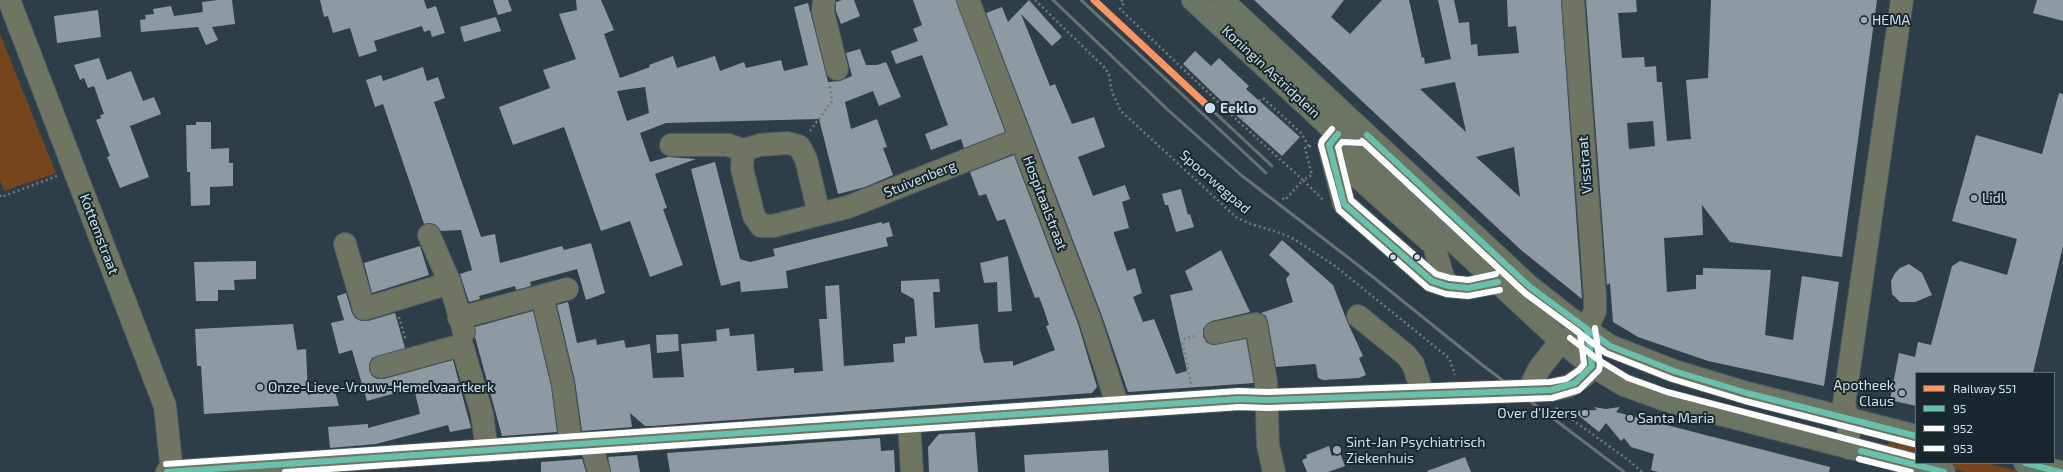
<!DOCTYPE html>
<html>
<head>
<meta charset="utf-8">
<style>
  body { margin:0 }
  #map { position:relative; width:2063px; height:472px; overflow:hidden; background:#2d3e49; font-family:"Exo 2",sans-serif }
  canvas { display:block }
  .legend { position:absolute; left:1915px; top:372px; width:140px; height:92px; box-sizing:border-box; background:#19272f; border:1px solid #61717a; margin:0; padding:5px 7px; list-style:none; font-size:12px; color:#cee0eb }
  .legend li { display:flex; align-items:center; gap:8px; height:20px }
  .legend b { width:20px; border:1px solid #61717a }
</style>
</head>
<body>
<div id="map">
<canvas width="2063" height="472"></canvas>
<ul class="legend">
<li><b style="height:5px;background:#fb9564"></b>Railway S51</li>
<li><b style="height:5px;background:#69c0ac"></b>95</li>
<li><b style="height:5px;background:#fff"></b>952</li>
<li><b style="height:5px;background:#fff"></b>953</li>
</ul>
</div>
<script>
const ctx = document.querySelector('canvas').getContext('2d');
ctx.lineJoin = 'round';
function fill(path, color) { ctx.fillStyle = color; ctx.fill(path, 'evenodd'); }
const shape = rows => new Path2D(rows.map(r => 'M' + r).join(''));
function strokePath(path, color, width, dash) { ctx.strokeStyle = color; ctx.lineWidth = width; ctx.lineCap = dash ? 'butt' : 'round'; ctx.setLineDash(dash || []); ctx.stroke(path); }
function label(font, color, halo, rows, align = 'center') {
  ctx.font = font + ' "Exo 2",sans-serif'; ctx.lineWidth = 4; ctx.setLineDash([]); ctx.textBaseline = 'middle'; ctx.strokeStyle = halo; ctx.fillStyle = color; for (const [text, x, y, turn = 0] of rows) {
    ctx.save(); ctx.translate(x, y); ctx.rotate((+turn || 0) * Math.PI / 180); ctx.textAlign = isNaN(turn) ? turn : align; if (halo) ctx.strokeText(text, 0, 0); ctx.fillText(text, 0, 0); ctx.restore();
  }
}
const green = shape([
  [0,34,56,173,4,191,0,181],
  [1889,439,1916,445,1916,460,1886,452],
  [1930,463,1986,463,2023,472,1965,472]
]);
const building = shape([
  [218,0,232,0,235,24,212,27,218,40,206,45,198,27,141,32,140,20,146,19,145,15,154,14,153,9,171,6,174,16,203,12,202,2],
  [320,0,424,0,427,9,436,6,445,33,432,37,430,30,424,32,422,26,374,41,377,51,359,57,350,28,333,33,328,16,324,17],
  [493,0,508,0,512,11,498,15],
  [576,0,601,0,614,30,604,34,620,78,650,67,649,65,673,56,677,68,715,56,720,71,744,62,746,68,781,60,784,71,808,65,794,7,808,3,828,82,840,81,852,76,846,53,860,49,866,65,877,65,886,62,901,97,879,106,873,91,845,102,851,129,877,119,887,147,883,148,893,175,865,187,838,194,819,119,666,123,640,133,650,162,668,157,696,159,655,174,667,208,663,209,683,265,650,277,630,221,601,231,564,127,513,145,499,107,550,88,543,70,576,59,559,14,577,10],
  [645,87,649,113,627,121,617,91],
  [842,0,854,0,860,16,841,24,836,11,836,2],
  [913,0,956,0,1005,132,964,148,961,139,931,150,925,134,948,125,922,55,896,64,891,51,918,41,913,29,922,25],
  [1029,0,1062,37,1052,46,1021,14,1050,86,1055,84,1072,124,1094,117,1105,147,1078,157,1093,196,1125,185,1130,199,1122,202,1129,228,1114,232,1114,234,1127,271,1135,268,1142,293,1133,297,1143,322,1154,319,1176,374,1187,371,1170,295,1193,290,1185,271,1221,250,1250,312,1212,321,1207,324,1203,329,1203,336,1206,342,1212,345,1246,339,1254,383,1128,392,1102,316,986,13,1002,7,1008,22],
  [1254,0,1344,0,1331,17,1350,34,1382,0,1409,0,1422,58,1424,57,1425,64,1451,59,1438,0,1454,0,1459,23,1469,22,1471,45,1477,44,1478,56,1519,53,1516,26,1508,27,1507,0,1561,0,1582,299,1521,250],
  [1455,82,1466,132,1420,89],
  [1514,147,1520,197,1476,157],
  [1586,0,1636,0,1637,12,1618,13,1622,58,1644,57,1645,67,1656,66,1657,82,1662,82,1667,141,1691,139,1686,80,1708,78,1711,0,1877,0,1842,257,1730,242,1702,205,1703,235,1664,238,1667,292,1696,289,1696,275,1703,275,1703,268,1771,270,1765,335,1793,340,1802,276,1839,282,1824,386,1708,361,1638,337,1613,322,1610,283,1607,285],
  [1653,121,1655,146,1629,149,1627,123],
  [2037,0,2063,0,2063,21,2033,13],
  [98,10,101,37,57,43,54,16],
  [496,17,501,31,464,42,460,27],
  [1195,51,1211,66,1219,58,1249,86,1246,89,1300,137,1282,156,1236,115,1183,64],
  [99,58,107,80,131,71,143,101,154,97,161,114,130,126,149,177,120,188,107,157,110,156,96,120,101,118,100,115,104,114,94,86,88,88,84,78,80,80,74,65],
  [423,67,427,81,438,77,445,98,434,102,481,237,495,234,500,263,562,246,564,250,591,243,605,293,586,300,577,269,530,282,531,286,516,290,515,286,479,296,480,299,469,302,460,274,472,270,461,230,441,231,436,225,430,223,424,224,383,104,375,107,366,80,381,75,383,81],
  [2059,93,2063,94,2063,246,2033,373,1916,373,1916,406,1890,400,1899,353,1915,357,1918,342,1931,345,1952,266,1960,261,2007,275,2017,239,1952,221,1976,135,2042,154],
  [196,122,211,122,211,149,229,148,229,163,233,163,233,186,210,187,210,205,191,206,190,172,187,172,186,125,196,125],
  [1014,155,1078,324,1097,387,1092,393,652,426,645,426,630,413,632,427,582,431,575,381,557,305,568,302,577,343,596,339,597,345,624,340,626,348,650,344,653,378,684,377,681,344,717,341,716,330,729,328,730,336,754,334,757,371,794,368,794,373,823,371,819,319,827,319,825,286,839,285,844,366,894,362,893,344,905,343,905,337,917,336,914,299,901,292,901,281,939,279,940,292,933,292,935,328,978,324,980,349,984,363,1013,361,1013,366,1055,350,1046,326,1049,325,1044,310,1039,297,1035,298,1005,219,997,221,986,194,979,196,970,172],
  [715,162,740,259,750,262,775,256,773,249,882,222,882,224,889,222,893,236,886,238,888,246,786,271,788,288,741,292,740,281,721,286,691,169],
  [1181,189,1188,215,1190,214,1194,227,1176,232,1168,205,1165,205,1162,194],
  [1282,240,1333,285,1347,321,1363,356,1359,358,1366,375,1359,378,1323,380,1318,378,1316,365,1314,364,1276,367,1268,322,1266,316,1261,313,1293,302,1286,279,1290,274,1269,255],
  [420,246,429,275,372,293,364,263],
  [1008,256,1012,311,998,312,997,282,984,283,980,263],
  [256,261,256,279,234,280,235,290,218,290,218,301,196,301,194,262],
  [1909,264,1922,273,1932,295,1915,302,1900,302,1892,294,1891,281,1895,273,1900,268],
  [346,293,352,313,355,318,361,321,368,321,395,313,405,348,372,358,369,364,369,370,372,376,377,379,384,379,453,360,471,428,450,432,448,425,376,444,330,448,328,427,368,424,368,428,420,414,414,388,367,401,352,350,339,354,331,323,344,320,337,296],
  [533,311,551,386,557,432,502,436,475,337,475,327],
  [293,324,297,350,306,349,308,395,334,388,339,406,204,414,201,366,197,366,195,329],
  [678,334,679,351,657,353,656,335],
  [1594,407,1606,409,1620,407,1616,412,1830,467,1829,472,1658,472,1651,470,1654,454,1631,447,1624,438,1621,441,1606,423,1599,432,1573,411,1597,410],
  [975,432,978,472,929,472,928,447,939,434],
  [880,438,881,451,894,450,895,472,670,472,667,453],
  [1329,446,1332,456,1340,453,1345,466,1328,472,1307,472,1302,460,1307,458,1306,455],
  [1108,450,1109,472,1025,472,1024,455],
  [637,455,640,472,611,472,608,457],
  [1465,457,1471,472,1428,472,1427,471],
  [582,459,586,472,541,472,541,462]
]);
const path = shape([
  [1035,0,1105,68,1109,75,1112,92,1121,111,1236,217,1248,223,1280,233,1294,239,1335,266,1449,358,1455,375],
  [1121,0,1124,3,1120,9,1239,122],
  [1259,101,1263,98,1302,134,1309,147],
  [1243,118,1239,122,1303,180,1285,200,1282,198],
  [810,131,832,101,830,86],
  [1311,146,1305,148,1312,175,1303,180,1323,200],
  [0,195,1,197,57,176],
  [399,317,406,341],
  [1191,384,1183,344,1185,338,1197,336],
  [1556,408,1631,462,1642,472]
]);
const minor = shape([
  [9,0,165,406,172,472],
  [824,0,823,12,837,69],
  [968,0,1090,320,1118,407],
  [1356,134,1338,134,1329,145,1344,204,1432,281,1448,286,1468,288,1498,282],
  [671,145,728,145,743,150],
  [1331,153,1434,245,1442,274,1448,286],
  [819,214,806,159,799,146,788,143,760,145,743,150,742,169,754,216,761,226,773,226,848,207,1020,139],
  [345,244,364,309,450,283,429,235],
  [450,283,464,332],
  [542,296,563,384,571,445],
  [1358,316,1406,355,1413,364,1423,394],
  [459,318,567,289],
  [1215,333,1256,324,1266,382,1268,445,1274,472],
  [381,367,462,345,482,414,487,451],
  [1529,390,1539,369,1561,341,1577,334],
  [909,422,912,472],
  [591,444,599,472],
  [1849,448,1848,418,1844,404,1902,0],
  [167,472,1240,399,1267,400,1551,390,1569,386,1584,376,1592,366,1587,329,1595,311,1595,296,1573,0]
]);
const major = shape([
  [1193,0,1561,341,1592,366,1624,385,1665,400,1944,472],
  [1222,0,1530,287,1567,316,1610,346,1674,371,1747,393,1916,436],
  [2025,463,2060,472]
]);
const rail = shape([
  [1053,0,1168,110,1241,175,1363,269,1481,364,1624,472],
  [1081,0,1266,173],
  [1212,110,1272,166]
]);
const bus1 = shape([
  [1338,134,1329,145,1344,204,1432,281,1448,286,1468,288,1498,282],
  [1367,135,1530,287,1610,346,1674,371,1747,393,1916,436],
  [1861,451,1944,472],
  [2025,463,2060,472],
  [167,472,1240,399,1267,400,1551,390,1575,383,1592,366,1587,329]
]);
const bus2 = shape([
  [1332,129,1322,141,1321,145,1339,210,1428,288,1446,294,1468,296,1500,290],
  [1362,141,1525,293,1606,353,1672,379,1745,401,1914,444],
  [1859,459,1911,472],
  [285,472,1240,407,1267,408,1552,398,1579,390,1599,370,1600,365,1595,328]
]);
const bus3 = shape([
  [1570,338,1597,359,1628,378,1667,392,1916,457],
  [166,464,1239,391,1267,392,1550,382,1566,379,1579,370,1584,364,1580,333,1525,293,1364,143,1342,142,1338,147,1351,200,1436,274,1450,278,1468,280,1496,274]
]);
const rail1 = shape([
  [1094,0,1212,110]
]);
const markers = [
  [1864,20,4,"#96a7b2"],
  [1210,108,6,"#cee0eb"],
  [1974,198,4,"#96a7b2"],
  [1393,257,3.5,"#cee0eb"],
  [1417,257,3.5,"#cee0eb"],
  [260,387,4,"#96a7b2"],
  [1902,393,4,"#96a7b2"],
  [1585,413,4,"#96a7b2"],
  [1630,418,4,"#96a7b2"],
  [1337,450,5,"#96a7b2"]
];
const poiNames = [
  ["HEMA",1872,20],
  ["Lidl",1982,198],
  ["Apotheek",1894,385,"right"],
  ["Claus",1894,401,"right"],
  ["Onze-Lieve-Vrouw-Hemelvaartkerk",268,387],
  ["Over d'IJzers",1577,413,"right"],
  ["Santa Maria",1638,418],
  ["Sint-Jan Psychiatrisch",1346,442],
  ["Ziekenhuis",1346,458]
];
const streetNames = [
  ["Koningin Astridplein",1271,72,43],
  ["Visstraat",1585,165,-94],
  ["Stuivenberg",920,179,-22],
  ["Spoorwegpad",1215,182,41],
  ["Hospitaalstraat",1045,203,69],
  ["Kottemstraat",99,234,69]
];
const stopNames = [
  ["Eeklo",1220,108]
];
fill(green, '#77451b');
fill(building, '#8e99a1');
strokePath(minor, '#4c5a64', 24);
strokePath(major, '#4c5a64', 24);
strokePath(path, '#747b73', 2.5, [2, 3]);
strokePath(minor, '#707563', 22);
strokePath(major, '#6c7463', 22);
strokePath(rail, '#697470', 3);
strokePath(bus1, '#69c0ac', 6);
strokePath(bus2, '#fff', 6);
strokePath(bus3, '#fff', 6);
strokePath(rail1, '#fb9564', 7);
for (const [x, y, r, color] of markers) { const dot = new Path2D(); dot.arc(x, y, r, 0, 2 * Math.PI); ctx.fillStyle = color; ctx.fill(dot); strokePath(dot, '#19272f', 1.5); }
label('14px', '#cee0eb', '#19272f', poiNames, 'left');
label('14px', '#cee0eb', '#19272f', streetNames);
label('bold 14px', '#cee0eb', '#19272f', stopNames, 'left');
</script>
</body>
</html>
